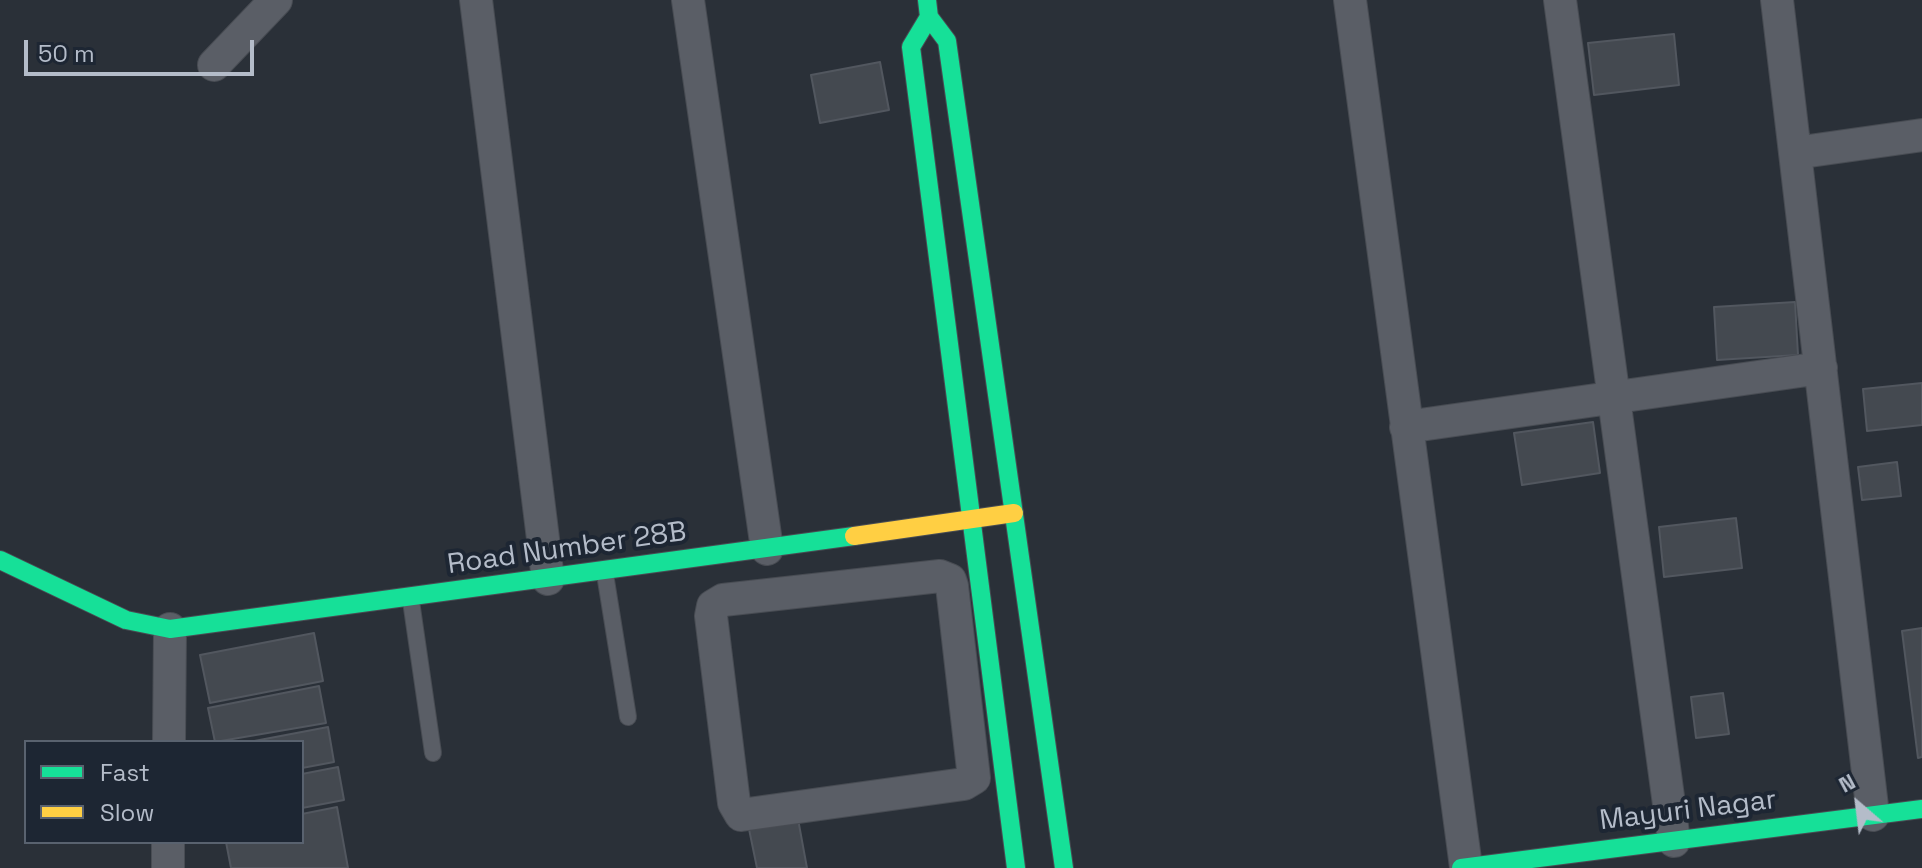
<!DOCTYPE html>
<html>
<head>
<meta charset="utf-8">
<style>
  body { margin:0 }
  #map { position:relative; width:1922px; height:868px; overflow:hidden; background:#2a3038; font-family:"Space Grotesk",sans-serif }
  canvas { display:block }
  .legend { position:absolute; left:24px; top:740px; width:280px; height:104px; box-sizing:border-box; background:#1d2633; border:2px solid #59626f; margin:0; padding:10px 14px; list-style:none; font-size:24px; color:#b4bcc9 }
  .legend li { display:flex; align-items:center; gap:16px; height:40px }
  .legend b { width:40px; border:2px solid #59626f }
  .north { position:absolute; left:1818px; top:764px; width:80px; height:80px; -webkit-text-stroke:6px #1d2633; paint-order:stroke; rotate:332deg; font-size:22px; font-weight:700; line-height:32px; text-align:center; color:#b4bcc9 }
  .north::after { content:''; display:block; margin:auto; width:28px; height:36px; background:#b4bcc9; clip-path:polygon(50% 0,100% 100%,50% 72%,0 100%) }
  .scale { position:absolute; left:24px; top:40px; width:230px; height:36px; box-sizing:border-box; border:4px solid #b4bcc9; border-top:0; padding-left:10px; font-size:24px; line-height:28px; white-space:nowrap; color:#b4bcc9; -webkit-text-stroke:6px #1d2633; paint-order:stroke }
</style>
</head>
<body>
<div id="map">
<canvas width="1922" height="868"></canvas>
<ul class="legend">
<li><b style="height:10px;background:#16e098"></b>Fast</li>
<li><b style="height:10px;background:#ffcf43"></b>Slow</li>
</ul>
<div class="north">N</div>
<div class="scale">50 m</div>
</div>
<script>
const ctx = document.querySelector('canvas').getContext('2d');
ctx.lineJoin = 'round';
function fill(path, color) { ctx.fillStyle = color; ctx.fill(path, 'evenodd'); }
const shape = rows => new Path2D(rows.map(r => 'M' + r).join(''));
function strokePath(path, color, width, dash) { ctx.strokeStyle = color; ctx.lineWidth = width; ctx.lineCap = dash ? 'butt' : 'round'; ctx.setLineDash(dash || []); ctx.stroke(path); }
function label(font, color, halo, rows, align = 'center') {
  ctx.font = font + ' "Space Grotesk",sans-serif'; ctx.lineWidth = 8; ctx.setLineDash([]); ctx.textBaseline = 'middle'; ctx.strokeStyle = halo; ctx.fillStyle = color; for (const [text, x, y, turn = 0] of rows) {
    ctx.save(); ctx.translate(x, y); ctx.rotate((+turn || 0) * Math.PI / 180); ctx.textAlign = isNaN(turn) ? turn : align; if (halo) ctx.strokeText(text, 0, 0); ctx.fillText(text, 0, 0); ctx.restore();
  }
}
const building = shape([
  [1674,34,1679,85,1594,95,1588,43,1674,34],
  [880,62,889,110,820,123,811,75,880,62],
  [1795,302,1798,355,1717,360,1714,307,1795,302],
  [1922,383,1922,425,1867,431,1863,389,1922,383],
  [1593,422,1600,473,1522,485,1514,433,1593,422],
  [1897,462,1901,496,1862,500,1858,467,1897,462],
  [1736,518,1742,568,1664,577,1659,527,1736,518],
  [1922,628,1922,757,1918,758,1902,631,1922,628],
  [314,633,323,681,210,703,200,655,314,633],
  [319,686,326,723,215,742,208,708,319,686],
  [1723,693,1729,734,1696,738,1691,697,1723,693],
  [328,727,334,762,302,768,302,742,249,742,328,727],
  [338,767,344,800,302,808,302,774,338,767],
  [337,807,348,868,231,868,226,842,302,842,302,814,337,807],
  [798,819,807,868,757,868,749,829,798,819]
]);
const lane = shape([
  [605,574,628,717],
  [411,601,433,753]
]);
const street = shape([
  [476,0,548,579],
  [688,0,767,549],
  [1350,0,1466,867],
  [1560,0,1674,841],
  [1777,0,1873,815],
  [214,65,276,0],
  [1795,153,1922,135],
  [1406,427,1821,368],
  [940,576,950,580,952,586,974,778,964,784,741,815,734,803,711,616,713,606,723,600,940,576],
  [169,742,170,629],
  [168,868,168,842]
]);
const fast = shape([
  [927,0,929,17,947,41,1064,868],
  [929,17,911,47,1016,868],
  [0,560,126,620,170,629,854,536],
  [1461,868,1922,809]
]);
const slow = shape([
  [854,536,1014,513]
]);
const streetNames = [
  ["Road Number 28B",567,549,-8],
  ["Mayuri Nagar",1688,811,-7]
];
fill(building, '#444950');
strokePath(building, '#52575f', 2);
strokePath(lane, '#484c53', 18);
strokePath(street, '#484c53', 34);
strokePath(fast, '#484c53', 20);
strokePath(slow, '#484c53', 20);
strokePath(lane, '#5a5e66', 16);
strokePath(street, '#5a5e66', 32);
strokePath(fast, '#16e098', 18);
strokePath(slow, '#ffcf43', 18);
label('28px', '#b4bcc9', '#1d2633', streetNames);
</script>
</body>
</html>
